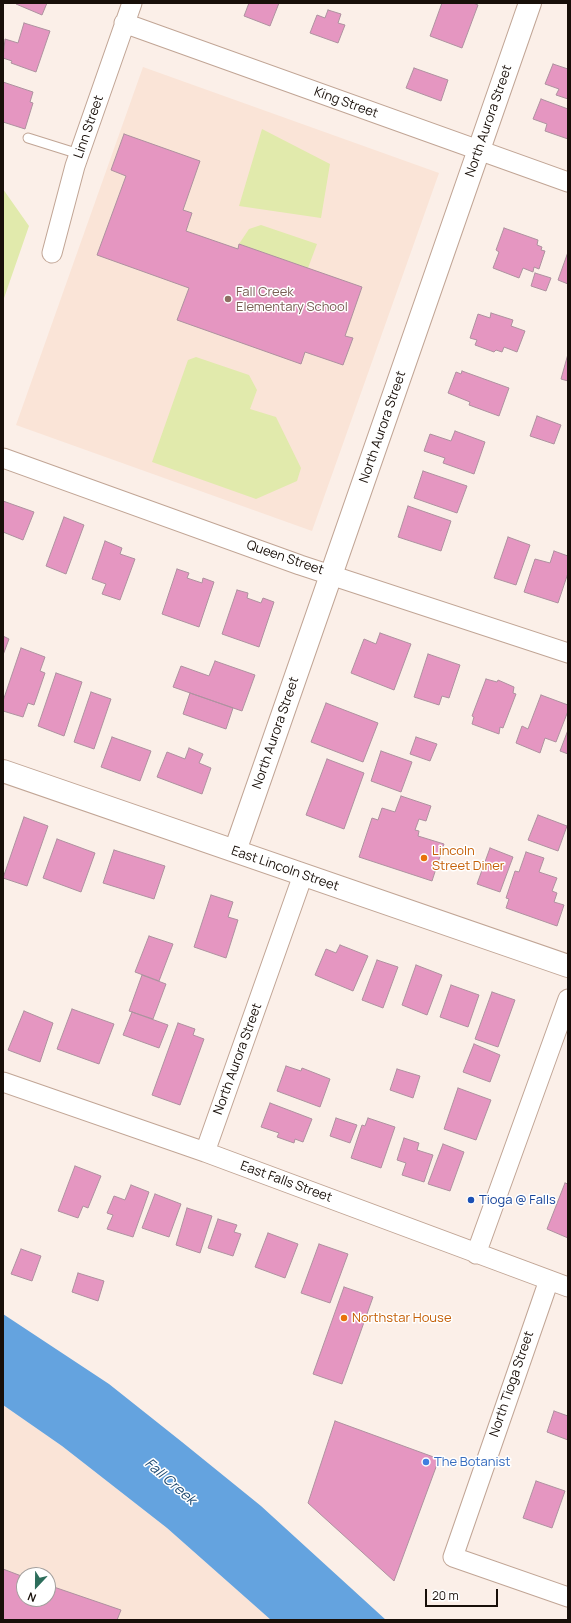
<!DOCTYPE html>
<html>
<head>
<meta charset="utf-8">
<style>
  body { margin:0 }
  #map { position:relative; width:571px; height:1623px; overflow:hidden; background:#fbefe8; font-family:Manrope,sans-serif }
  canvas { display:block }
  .frame { position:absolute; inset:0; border:4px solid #180f09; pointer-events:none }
  .north { position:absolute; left:16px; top:1567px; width:40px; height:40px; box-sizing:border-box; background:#fff; border:1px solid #a39f9d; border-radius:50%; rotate:202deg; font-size:11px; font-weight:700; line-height:16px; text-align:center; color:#180f09 }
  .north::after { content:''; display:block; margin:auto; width:14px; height:18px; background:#2c6d5b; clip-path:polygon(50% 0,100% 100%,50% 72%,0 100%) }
  .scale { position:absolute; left:425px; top:1589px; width:73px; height:18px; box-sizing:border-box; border:2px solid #180f09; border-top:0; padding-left:5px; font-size:12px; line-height:14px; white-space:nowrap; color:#180f09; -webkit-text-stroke:3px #fff; paint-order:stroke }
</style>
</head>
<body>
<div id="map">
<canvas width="571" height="1623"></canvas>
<div class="frame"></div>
<div class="north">N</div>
<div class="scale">20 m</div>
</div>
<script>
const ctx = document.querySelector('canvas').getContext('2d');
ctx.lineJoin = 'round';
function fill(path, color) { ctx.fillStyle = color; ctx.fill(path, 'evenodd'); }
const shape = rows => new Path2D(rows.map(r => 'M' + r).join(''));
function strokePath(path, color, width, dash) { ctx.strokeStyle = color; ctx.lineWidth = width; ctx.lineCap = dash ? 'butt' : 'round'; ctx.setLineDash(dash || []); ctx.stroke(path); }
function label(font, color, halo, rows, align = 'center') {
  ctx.font = font + ' Manrope,sans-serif'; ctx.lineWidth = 3; ctx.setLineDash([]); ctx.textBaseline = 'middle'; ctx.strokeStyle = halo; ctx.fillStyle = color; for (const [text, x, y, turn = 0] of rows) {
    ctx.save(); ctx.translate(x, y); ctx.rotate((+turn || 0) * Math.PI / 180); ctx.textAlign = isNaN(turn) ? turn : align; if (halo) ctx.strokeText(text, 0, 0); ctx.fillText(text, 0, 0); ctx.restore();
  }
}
const built = shape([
  [143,67,439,173,312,531,16,425],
  [3,1405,62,1446,167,1528,271,1620,3,1620],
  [24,1575,48,1575,48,1599,24,1599]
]);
const green = shape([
  [262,129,330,164,321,218,239,206],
  [3,189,29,226,3,301],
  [261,225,317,244,308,268,239,244,249,229],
  [196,357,249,375,257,390,250,409,276,417,301,468,297,481,256,499,152,462,188,360]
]);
const water = shape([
  [3,1314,109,1384,182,1442,261,1506,386,1620,271,1620,167,1528,62,1446,3,1405]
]);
const building = shape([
  [17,3,47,3,42,15,16,4,17,3],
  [249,3,279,3,270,26,244,16,249,3],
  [442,3,473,3,478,5,462,48,430,36,442,3],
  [328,10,341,14,338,23,345,25,338,43,310,33,317,15,325,18,328,10],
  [24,23,50,31,36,72,11,63,12,61,3,58,5,39,18,43,24,23],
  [553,64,568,69,568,99,556,95,559,89,545,84,553,64],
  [414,68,448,80,441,101,406,88,414,68],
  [3,82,33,92,30,102,33,103,25,129,3,122,3,82],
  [541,99,568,109,568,139,545,131,547,124,533,119,541,99],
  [124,134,200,161,183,210,192,213,186,231,238,249,239,244,362,287,345,336,353,338,343,365,305,352,301,364,177,320,189,288,97,255,126,176,111,170,124,134],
  [504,228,538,240,537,245,542,247,541,250,545,251,539,269,534,267,533,272,523,268,519,278,493,268,499,252,496,250,504,228],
  [568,252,568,284,558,280,568,252],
  [535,273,551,278,546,291,531,286,535,273],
  [491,313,513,320,511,326,525,331,517,352,504,347,502,352,496,350,494,352,475,345,477,340,470,338,478,314,490,318,491,313],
  [568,354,568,381,561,379,568,354],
  [462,371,509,388,499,416,469,405,470,402,448,393,456,372,461,374,462,371],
  [537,416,561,425,554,444,530,436,537,416],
  [455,431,485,442,474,474,443,463,445,458,424,451,430,434,451,441,455,431],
  [423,471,467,486,457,513,414,498,423,471],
  [3,501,34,512,23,540,3,532,3,501],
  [408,506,451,521,441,551,398,537,408,506],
  [64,517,84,525,66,574,46,566,64,517],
  [508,537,530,545,516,585,494,578,508,537],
  [105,541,122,548,120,554,135,559,120,600,102,594,106,584,92,579,105,541],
  [554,551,568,556,568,573,558,603,524,592,535,559,550,563,554,551],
  [177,569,189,573,187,578,202,583,203,578,214,582,199,627,162,614,177,569],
  [237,590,248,593,247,598,261,603,263,598,274,602,259,647,222,634,237,590],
  [380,633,411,644,394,690,351,673,364,639,376,644,380,633],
  [3,636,9,639,3,655,3,636],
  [21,648,45,657,40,671,45,673,34,705,28,703,23,717,3,711,3,701,21,648],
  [428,654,460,665,449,698,442,696,439,705,414,697,428,654],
  [215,661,255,675,242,711,173,687,181,666,209,676,215,661],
  [56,673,82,682,64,736,38,726,56,673],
  [486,679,497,682,498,680,514,687,513,693,516,694,503,728,500,727,499,734,472,724,474,717,472,716,486,679],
  [91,692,111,699,94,749,74,742,91,692],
  [190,693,233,708,226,729,183,714,190,693],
  [541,695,568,705,568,711,556,742,545,738,540,753,516,743,522,726,528,729,541,695],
  [326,703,378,723,363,762,311,742,326,703],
  [568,730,568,754,560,751,568,730],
  [112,737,151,751,140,781,101,767,112,737],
  [416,737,437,744,430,761,410,754,416,737],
  [189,748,203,754,199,763,211,768,202,794,157,777,167,752,185,759,189,748],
  [381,751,412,762,401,792,371,781,381,751],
  [327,759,364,773,344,829,306,815,327,759],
  [401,796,431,806,426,821,419,819,415,830,419,831,418,836,444,844,432,881,359,857,372,818,378,820,382,808,395,812,401,796],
  [538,815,567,826,558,851,528,840,538,815],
  [24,817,48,826,27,886,3,878,24,817],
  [57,839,95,853,81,892,43,878,57,839],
  [490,848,513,857,500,892,477,884,490,848],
  [114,850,165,866,154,899,103,883,114,850],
  [526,852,544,858,539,872,557,878,552,891,557,893,554,902,564,905,557,926,506,908,509,899,506,898,515,871,519,872,526,852],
  [211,895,233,902,228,917,238,920,226,958,194,947,211,895],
  [149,936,173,944,159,981,135,972,149,936],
  [340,945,368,956,353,991,315,975,326,949,336,953,340,945],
  [377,960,398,967,383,1008,362,1000,377,960],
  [416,965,442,975,427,1015,402,1005,416,965],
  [142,975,166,984,153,1019,129,1011,142,975],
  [451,985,479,995,468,1027,440,1017,451,985],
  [492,992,515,1000,498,1047,475,1039,492,992],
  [72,1009,114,1024,99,1064,57,1049,72,1009],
  [24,1011,53,1023,40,1062,8,1050,24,1011],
  [132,1012,168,1025,159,1048,123,1035,132,1012],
  [178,1023,195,1029,193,1035,204,1039,180,1105,152,1095,178,1023],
  [474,1044,500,1055,490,1082,463,1072,474,1044],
  [286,1066,301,1071,302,1068,330,1079,320,1107,277,1091,286,1066],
  [397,1069,420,1076,413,1098,390,1090,397,1069],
  [458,1088,491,1100,476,1140,444,1129,458,1088],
  [270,1103,312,1119,303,1142,295,1139,294,1143,277,1137,279,1133,261,1127,270,1103],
  [336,1118,357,1125,350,1143,330,1136,336,1118],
  [368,1118,395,1127,381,1168,351,1158,362,1125,365,1126,368,1118],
  [404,1138,419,1143,417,1150,433,1155,424,1182,402,1175,406,1163,397,1160,404,1138],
  [443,1144,464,1152,450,1191,428,1184,443,1144],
  [75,1166,101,1176,88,1208,83,1206,78,1218,58,1211,75,1166],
  [565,1183,568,1184,568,1238,547,1229,565,1183],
  [131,1185,149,1192,133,1237,107,1229,113,1215,107,1213,114,1196,125,1200,131,1185],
  [155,1194,181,1204,169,1237,142,1228,155,1194],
  [187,1208,212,1216,200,1253,176,1245,187,1208],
  [218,1219,237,1225,234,1232,241,1234,233,1256,208,1248,218,1219],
  [268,1233,298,1244,285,1278,255,1267,268,1233],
  [319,1244,348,1254,330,1303,301,1293,319,1244],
  [21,1249,41,1256,32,1281,11,1274,21,1249],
  [78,1273,104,1281,98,1301,72,1292,78,1273],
  [344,1287,373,1297,342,1384,313,1374,344,1287],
  [554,1411,568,1416,568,1440,547,1432,554,1411],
  [335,1421,439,1459,394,1581,308,1503,335,1421],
  [536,1481,565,1491,552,1528,523,1518,536,1481],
  [3,1569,24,1577,24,1599,48,1599,48,1585,121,1610,117,1620,3,1620,3,1569]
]);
const service = shape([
  [28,138,79,154]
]);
const minor = shape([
  [124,23,568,182],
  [52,253,75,166,132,3],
  [3,458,300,565,568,653],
  [3,1082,205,1152,568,1287],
  [205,1152,303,875],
  [476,1254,568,999],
  [549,1280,453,1557,568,1597]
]);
const tertiary = shape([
  [3,771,568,966],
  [235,851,530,3]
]);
const markers = [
  [228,299,4,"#8d6e63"],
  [424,858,4,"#e8710a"],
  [471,1200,4,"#1a4fb4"],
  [344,1318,4,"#e8710a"],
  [426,1462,4,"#3f7fe0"]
];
const streetNames = [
  ["King Street",346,103,20],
  ["North Aurora Street",489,121,-71],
  ["Linn Street",89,127,-71],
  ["North Aurora Street",383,427,-71],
  ["Queen Street",285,558,19],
  ["North Aurora Street",276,733,-71],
  ["East Lincoln Street",285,869,19],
  ["North Aurora Street",238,1059,-70],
  ["East Falls Street",286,1182,20],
  ["North Tioga Street",512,1384,-71]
];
const educationNames = [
  ["Fall Creek",236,292],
  ["Elementary School",236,307]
];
const foodNames = [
  ["Lincoln",432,851],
  ["Street Diner",432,866],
  ["Northstar House",352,1318]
];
const transitNames = [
  ["Tioga @ Falls",479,1200]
];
const shopNames = [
  ["The Botanist",434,1462]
];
const waterNames = [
  ["Fall Creek",170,1482,41]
];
fill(built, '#fae4d7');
fill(green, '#e1eaac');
fill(water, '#64a3df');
fill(building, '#e596c1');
strokePath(building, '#ae919f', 1);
strokePath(service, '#c1a595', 11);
strokePath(minor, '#c1a595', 21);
strokePath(tertiary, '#c1a595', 24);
strokePath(service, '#fff', 9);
strokePath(minor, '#fff', 19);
strokePath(tertiary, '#fff', 22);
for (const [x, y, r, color] of markers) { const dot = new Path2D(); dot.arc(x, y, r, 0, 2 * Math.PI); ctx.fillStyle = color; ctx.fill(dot); strokePath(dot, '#fff', 1.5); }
label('13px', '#180f09', '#fff', streetNames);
label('13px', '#785e54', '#fff', educationNames, 'left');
label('13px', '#c56008', '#fff', foodNames, 'left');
label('13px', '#164399', '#fff', transitNames, 'left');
label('13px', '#366cbe', '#fff', shopNames, 'left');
label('italic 14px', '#1b4870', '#fff', waterNames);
</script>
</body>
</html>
